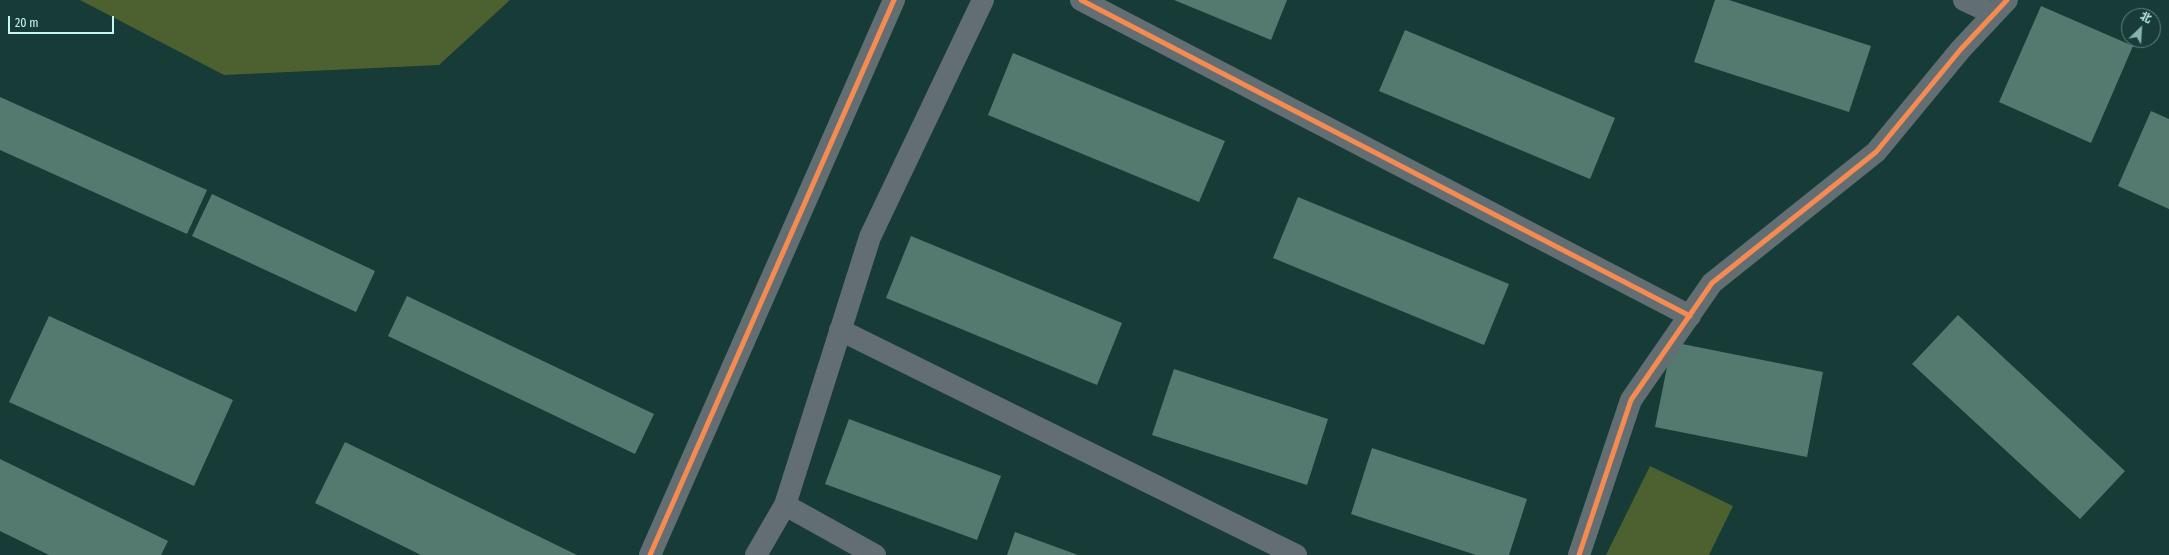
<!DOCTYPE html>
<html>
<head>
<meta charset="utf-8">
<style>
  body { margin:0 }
  #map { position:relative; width:2169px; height:555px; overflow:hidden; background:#173b37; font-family:"Fira Sans Condensed","Noto Sans SC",sans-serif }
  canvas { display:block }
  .north { position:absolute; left:2121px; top:8px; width:40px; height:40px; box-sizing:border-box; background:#193c38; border:1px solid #5e8681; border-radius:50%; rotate:25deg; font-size:11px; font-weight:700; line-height:16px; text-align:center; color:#c5f6ef }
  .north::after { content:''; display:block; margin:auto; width:14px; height:18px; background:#88b5af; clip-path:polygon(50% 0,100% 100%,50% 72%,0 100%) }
  .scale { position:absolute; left:8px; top:16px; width:106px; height:18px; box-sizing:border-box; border:2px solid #c5f6ef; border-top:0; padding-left:5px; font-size:12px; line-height:14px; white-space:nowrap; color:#c5f6ef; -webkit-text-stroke:3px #193c38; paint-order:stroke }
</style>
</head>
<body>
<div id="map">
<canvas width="2169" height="555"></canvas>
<div class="north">北</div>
<div class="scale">20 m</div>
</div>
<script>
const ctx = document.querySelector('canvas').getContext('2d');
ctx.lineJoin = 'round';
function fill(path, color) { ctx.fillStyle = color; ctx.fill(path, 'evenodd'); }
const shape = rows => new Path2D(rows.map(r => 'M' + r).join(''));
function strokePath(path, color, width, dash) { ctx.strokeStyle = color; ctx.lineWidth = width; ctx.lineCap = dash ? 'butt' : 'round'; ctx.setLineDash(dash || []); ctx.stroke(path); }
const green = shape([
  [80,0,510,0,439,65,224,75],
  [1650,466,1733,506,1709,555,1606,555]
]);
const building = shape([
  [1174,0,1287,0,1271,40],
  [1715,0,1729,0,1871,46,1849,112,1694,62],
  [2041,6,2133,46,2091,143,1999,102],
  [1405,30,1615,118,1590,179,1379,91],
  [1013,53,1225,141,1199,202,988,115],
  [0,97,207,190,187,234,0,150],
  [2151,111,2169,119,2169,209,2118,186],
  [212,194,375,271,356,312,192,236],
  [1298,197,1509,284,1484,345,1273,258],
  [911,236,1122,323,1097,385,886,298],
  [407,296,654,414,635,454,388,336],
  [1958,315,2125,471,2080,519,1912,364],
  [49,316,233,400,194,486,9,402],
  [1672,342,1823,372,1807,457,1655,427],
  [1174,369,1328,419,1307,485,1152,435],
  [849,419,1001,476,977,540,825,484],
  [345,442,577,555,421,555,315,503],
  [1372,448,1527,499,1509,555,1476,555,1351,514],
  [0,459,168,541,161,555,49,555,0,531],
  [1015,532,1078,555,1007,555]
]);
const minor = shape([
  [1081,0,1690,316],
  [1964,0,1994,14],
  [840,330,1296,555],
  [785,505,875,555],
  [650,555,894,0],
  [756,555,785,505,870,237,983,0],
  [1579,555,1631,400,1712,283,1876,152,1961,49,2007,0]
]);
const cycleway = shape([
  [1081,0,1690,316],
  [650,555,894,0],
  [1579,555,1631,400,1712,283,1876,152,1961,49,2007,0]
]);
fill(green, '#4c612f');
fill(building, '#547a70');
strokePath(minor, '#636e73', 22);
strokePath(cycleway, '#f68b52', 5);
</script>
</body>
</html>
